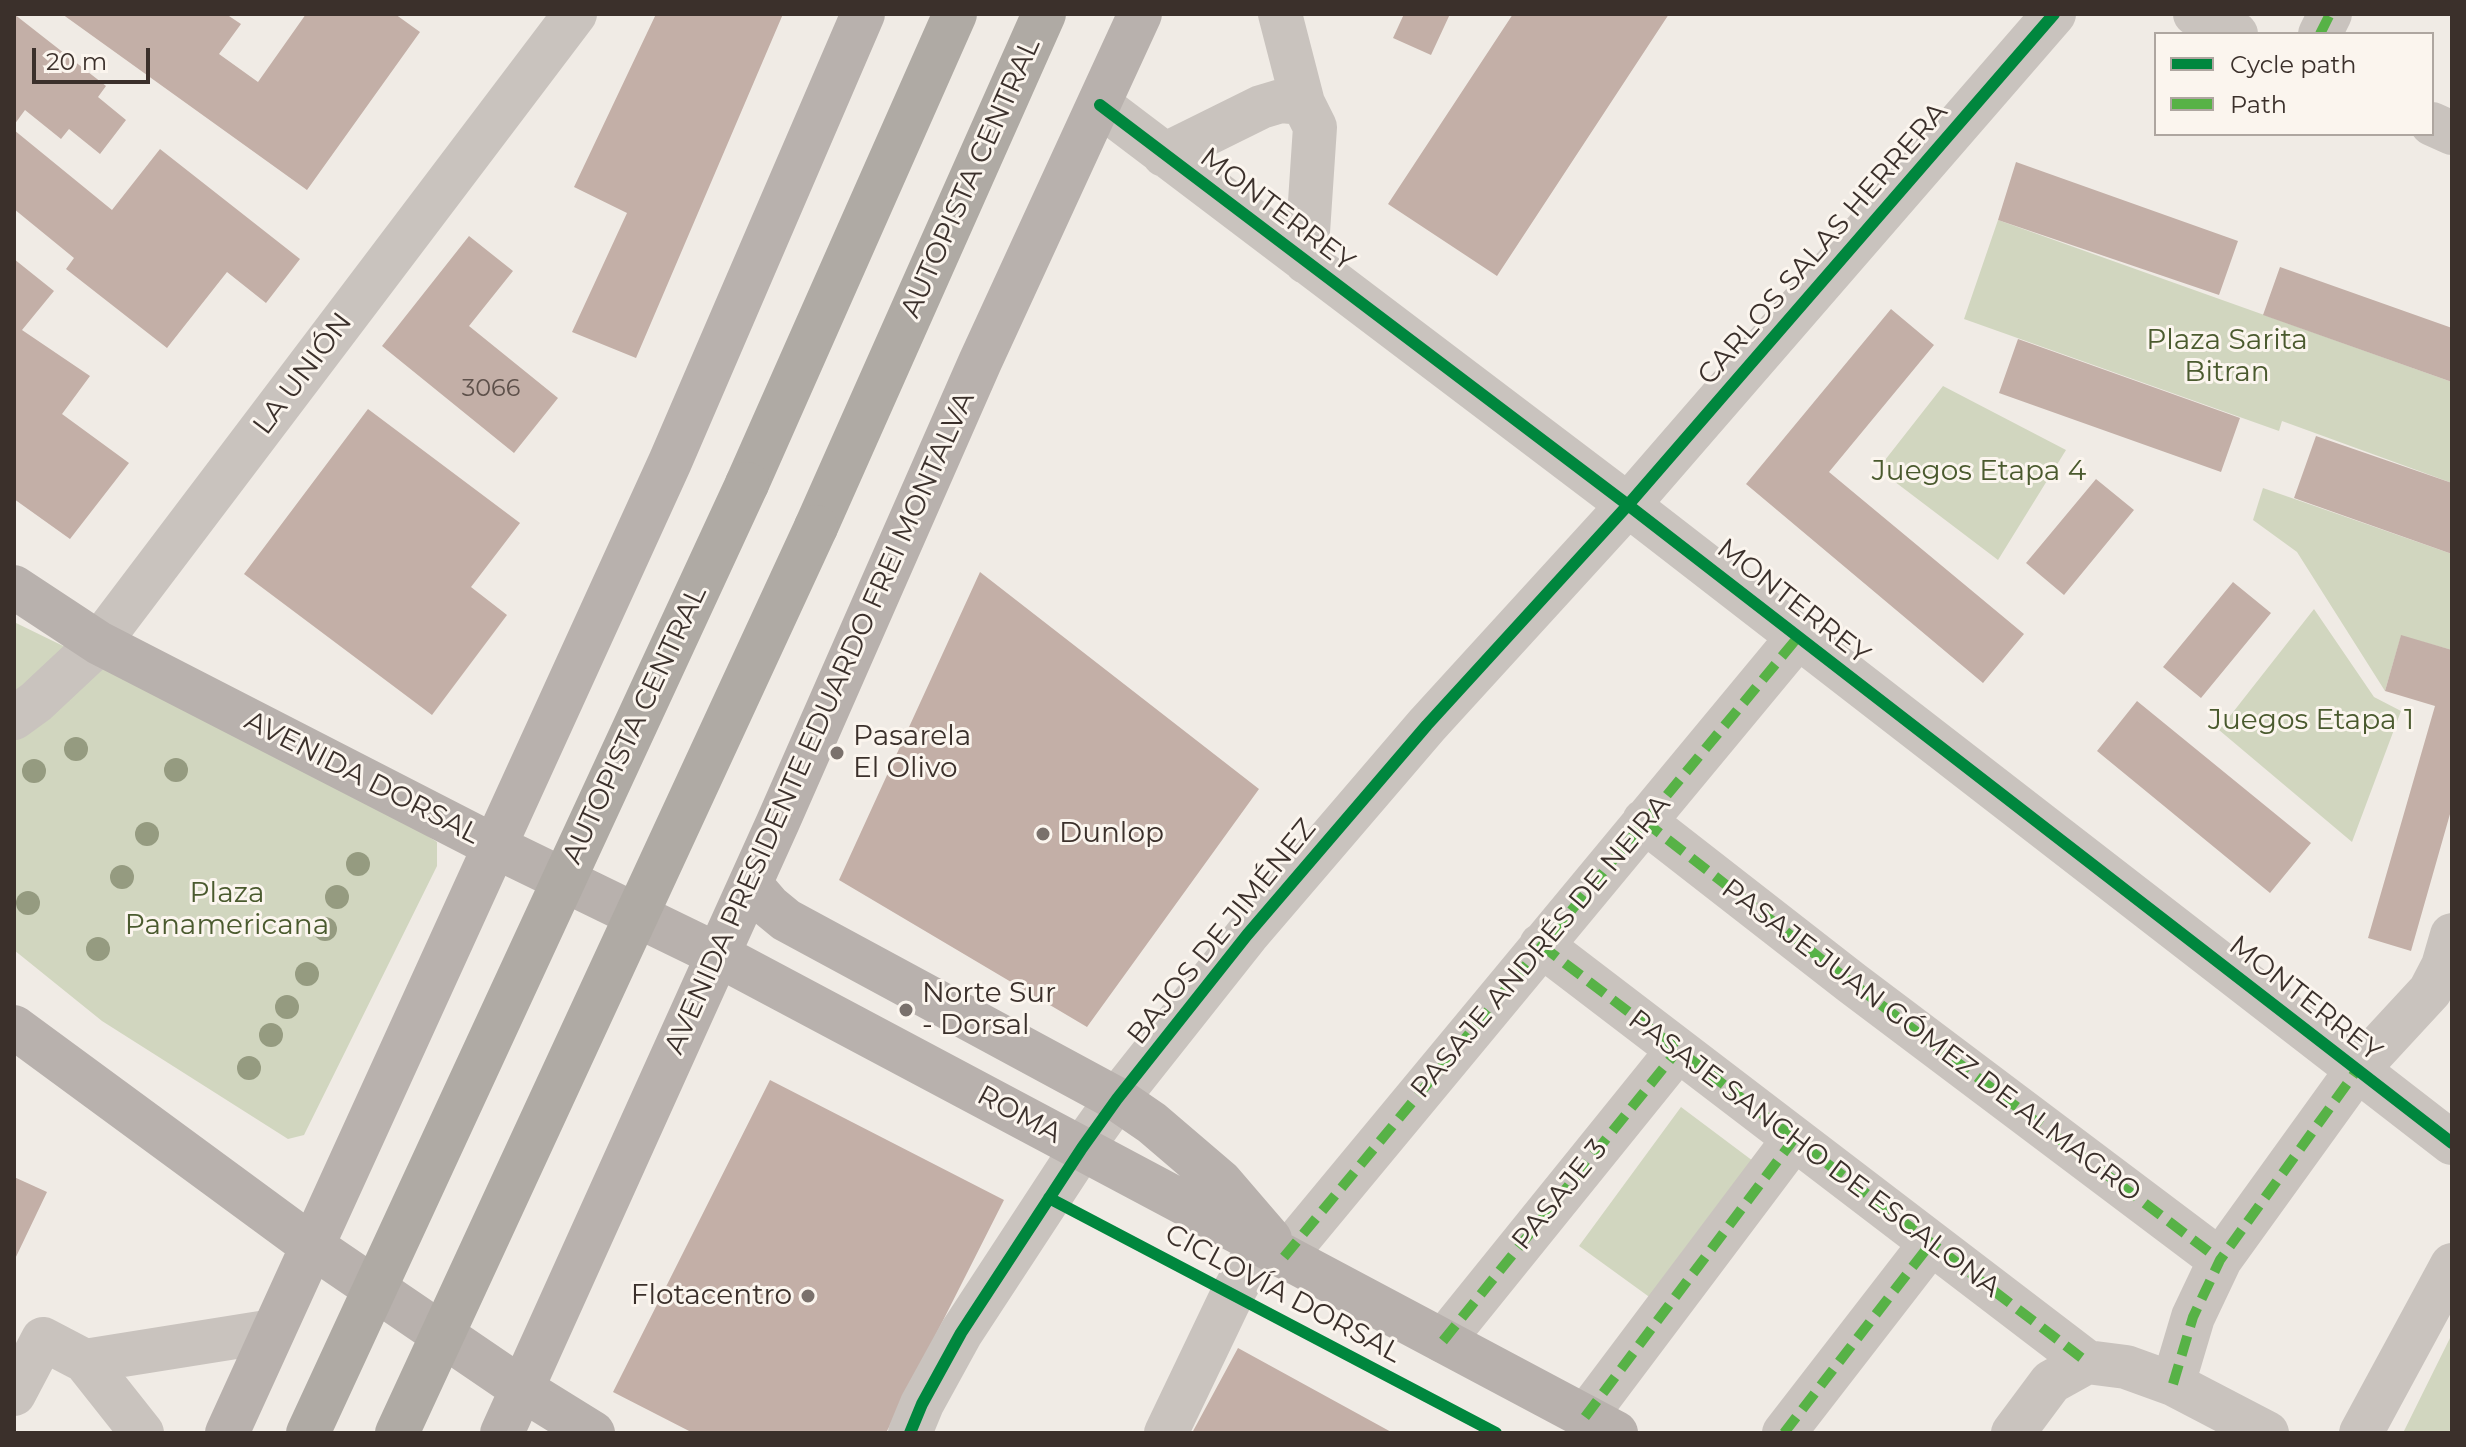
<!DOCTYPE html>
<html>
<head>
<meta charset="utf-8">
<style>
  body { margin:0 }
  #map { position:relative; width:2466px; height:1447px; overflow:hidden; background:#f0ebe5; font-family:Montserrat,sans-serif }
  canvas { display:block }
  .frame { position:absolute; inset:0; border:16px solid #3b302b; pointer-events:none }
  .legend { position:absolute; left:2154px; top:32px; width:280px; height:104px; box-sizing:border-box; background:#fbf5ee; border:2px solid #aea6a0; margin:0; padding:10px 14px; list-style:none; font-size:24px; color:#3b302b }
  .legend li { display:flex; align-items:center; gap:16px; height:40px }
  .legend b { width:40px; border:2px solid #aea6a0 }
  .scale { position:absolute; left:32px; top:48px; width:118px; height:36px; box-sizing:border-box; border:4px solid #3b302b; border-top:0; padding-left:10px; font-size:24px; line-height:28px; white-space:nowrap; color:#3b302b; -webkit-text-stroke:6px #fbf5ee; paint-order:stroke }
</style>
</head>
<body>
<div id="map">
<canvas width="2466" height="1447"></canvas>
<div class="frame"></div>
<ul class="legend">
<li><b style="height:10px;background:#00873e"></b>Cycle path</li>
<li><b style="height:10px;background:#57b246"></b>Path</li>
</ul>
<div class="scale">20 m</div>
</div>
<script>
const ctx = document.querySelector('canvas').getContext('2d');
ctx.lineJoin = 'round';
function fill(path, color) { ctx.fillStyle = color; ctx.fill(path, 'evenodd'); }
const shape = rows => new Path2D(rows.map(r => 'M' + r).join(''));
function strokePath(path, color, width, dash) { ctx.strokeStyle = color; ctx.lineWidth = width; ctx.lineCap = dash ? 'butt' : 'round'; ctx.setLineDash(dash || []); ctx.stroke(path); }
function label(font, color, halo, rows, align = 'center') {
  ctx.font = font + ' Montserrat,sans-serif'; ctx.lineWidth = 6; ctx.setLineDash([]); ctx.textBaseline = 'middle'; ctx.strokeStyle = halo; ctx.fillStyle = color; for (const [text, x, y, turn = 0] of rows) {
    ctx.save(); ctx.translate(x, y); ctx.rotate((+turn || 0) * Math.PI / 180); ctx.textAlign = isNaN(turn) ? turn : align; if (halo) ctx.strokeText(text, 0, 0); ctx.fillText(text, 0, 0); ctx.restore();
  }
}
const green = shape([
  [1998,220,2452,382,2452,483,2282,421,2279,431,1964,319],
  [1943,386,2066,450,1998,560,1878,469],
  [2263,488,2452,554,2452,650,2401,636,2385,691,2297,552,2253,520],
  [2314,609,2374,697,2401,711,2352,842,2219,730],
  [14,622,131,679,411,825,437,842,437,866,304,1135,288,1139,102,1021,14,950],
  [1681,1107,1761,1167,1659,1304,1579,1246],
  [2452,1334,2452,1433,2403,1433]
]);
const building = shape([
  [14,14,106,86,98,97,126,120,100,154,69,129,61,139,25,110,14,125],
  [62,14,226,14,241,24,219,54,258,82,306,14,395,14,420,32,307,190],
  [656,14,783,14,636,358,572,332,627,213,574,187],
  [1404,14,1450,14,1431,55,1393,38],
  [1513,14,1669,14,1497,276,1388,204],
  [14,130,112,210,160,149,300,259,266,303,227,272,167,348,66,269,74,258,14,209],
  [2016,162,2238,241,2219,295,1998,220],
  [469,236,513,271,469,326,558,398,514,453,382,346],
  [14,259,54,291,22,330,90,376,62,414,129,463,70,539,14,499],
  [2280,267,2452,328,2452,382,2263,315],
  [1891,309,1934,345,1829,472,2024,634,1983,683,1746,484],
  [2018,339,2240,418,2221,472,1999,393],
  [368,409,520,523,471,587,507,615,432,715,244,574],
  [2316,436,2452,483,2452,554,2294,498],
  [2096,479,2134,510,2064,595,2026,563],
  [980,572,1259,789,1087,1027,839,880],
  [2233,582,2271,613,2201,698,2163,667],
  [2401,635,2452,650,2452,807,2411,951,2368,938,2435,706,2385,691],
  [2137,701,2311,843,2270,893,2097,751],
  [770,1080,1004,1200,886,1433,693,1433,613,1392],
  [14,1177,47,1192,14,1261],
  [1238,1348,1393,1433,1192,1433]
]);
const minor = shape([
  [1280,14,1303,103,1315,127,1306,262],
  [2195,14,2236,34],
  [2320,34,2330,14],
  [1100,105,1628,505,2452,1143],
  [2432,124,2452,133],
  [1164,155,1261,107,1281,101,1303,103],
  [14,718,36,702,99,643,575,14],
  [1644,821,1852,983,2220,1260],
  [1541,945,2087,1362],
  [1284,1257,1798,637],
  [1443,1341,1678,1050],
  [85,1361,273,1331],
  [2173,1384,2193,1317,2220,1260,2357,1070,2430,991,2443,966,2452,935],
  [14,1394,43,1339,85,1361,142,1433],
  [1585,1417,1794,1139],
  [910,1433,922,1404,961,1333,1082,1148,1117,1099,1247,935,1427,725,1628,505,2054,14],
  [1166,1433,1232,1295,1260,1244],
  [1784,1433,1931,1243],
  [2013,1433,2051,1382,2087,1362,2126,1367,2173,1384,2267,1433],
  [2361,1433,2452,1265]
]);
const major = shape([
  [14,587,99,643,496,847,718,955,1616,1433],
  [750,884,769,906,786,920,1117,1099,1152,1123,1221,1182,1270,1239],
  [14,1027,312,1246,522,1389,593,1433],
  [227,1433,670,462,863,14],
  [502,1433,778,822,980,362,1140,14]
]);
const highway = shape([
  [747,484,955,14],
  [816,527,1044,14]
]);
const highwayBridge = shape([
  [308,1433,747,484],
  [397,1433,816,527]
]);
const quiet = shape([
  [2320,34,2330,14],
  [1644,821,1852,983,2220,1260],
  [1541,945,2087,1362],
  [1284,1257,1798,637],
  [1443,1341,1678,1050],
  [2173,1384,2193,1317,2220,1260,2357,1070],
  [1585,1417,1794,1139],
  [1784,1433,1931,1243]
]);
const cycleway = shape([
  [1100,105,1628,505,2452,1143],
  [1049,1198,1496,1433],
  [910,1433,922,1404,961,1333,1082,1148,1117,1099,1247,935,1427,725,1628,505,2054,14]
]);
const trees = [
  [76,749],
  [176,770],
  [34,771],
  [147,834],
  [358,864],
  [122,877],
  [337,897],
  [28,903],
  [325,929],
  [98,949],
  [307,974],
  [287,1007],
  [271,1035],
  [249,1068]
];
const markers = [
  [837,753,8,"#7a716c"],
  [1043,834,8,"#7a716c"],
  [906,1010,8,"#7a716c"],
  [808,1296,8,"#7a716c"]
];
const numberNames = [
  ["3066",491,389]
];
const streetNames = [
  ["AUTOPISTA CENTRAL",971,178,-66],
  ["MONTERREY",1277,210,37],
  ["CARLOS SALAS HERRERA",1823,244,-49],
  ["LA UNIÓN",303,374,-53],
  ["MONTERREY",1793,602,38],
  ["AVENIDA PRESIDENTE EDUARDO FREI MONTALVA",820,723,-66],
  ["AUTOPISTA CENTRAL",635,725,-65],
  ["AVENIDA DORSAL",362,778,27],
  ["BAJOS DE JIMÉNEZ",1222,932,-51],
  ["PASAJE ANDRÉS DE NEIRA",1541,947,-50],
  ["MONTERREY",2305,999,38],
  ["PASAJE JUAN GÓMEZ DE ALMAGRO",1931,1041,37],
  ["ROMA",1019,1115,28],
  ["PASAJE SANCHO DE ESCALONA",1814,1154,37],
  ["PASAJE 3",1560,1195,-51],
  ["CICLOVÍA DORSAL",1283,1294,28]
];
const parkNames = [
  ["Plaza Sarita",2227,341],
  ["Bitran",2227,373],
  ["Juegos Etapa 4",1979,472],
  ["Juegos Etapa 1",2311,721],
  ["Plaza",227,894],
  ["Panamericana",227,926]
];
const poiNames = [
  ["Pasarela",853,737],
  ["El Olivo",853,769],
  ["Dunlop",1059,834],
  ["Norte Sur",922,994],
  ["- Dorsal",922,1026],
  ["Flotacentro",792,1296,"right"]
];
fill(green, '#d1d6bf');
fill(building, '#c3afa7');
strokePath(minor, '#c9c3be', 44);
strokePath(major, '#b8b1ad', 44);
strokePath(highway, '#afaaa4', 44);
strokePath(highwayBridge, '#afaaa4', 44);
strokePath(quiet, '#57b246', 10, [20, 10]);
strokePath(cycleway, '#00873e', 12);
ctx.fillStyle = '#959b80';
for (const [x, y] of trees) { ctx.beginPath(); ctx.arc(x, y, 12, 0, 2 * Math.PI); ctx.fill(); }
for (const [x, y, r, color] of markers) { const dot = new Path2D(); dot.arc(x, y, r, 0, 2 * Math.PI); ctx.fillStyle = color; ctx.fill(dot); strokePath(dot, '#fbf5ee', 3); }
label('24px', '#5d504a', null, numberNames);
label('28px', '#3b302b', '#fbf5ee', streetNames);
label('28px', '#4a5a2e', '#fbf5ee', parkNames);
label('28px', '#3b302b', '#fbf5ee', poiNames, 'left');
</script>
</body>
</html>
